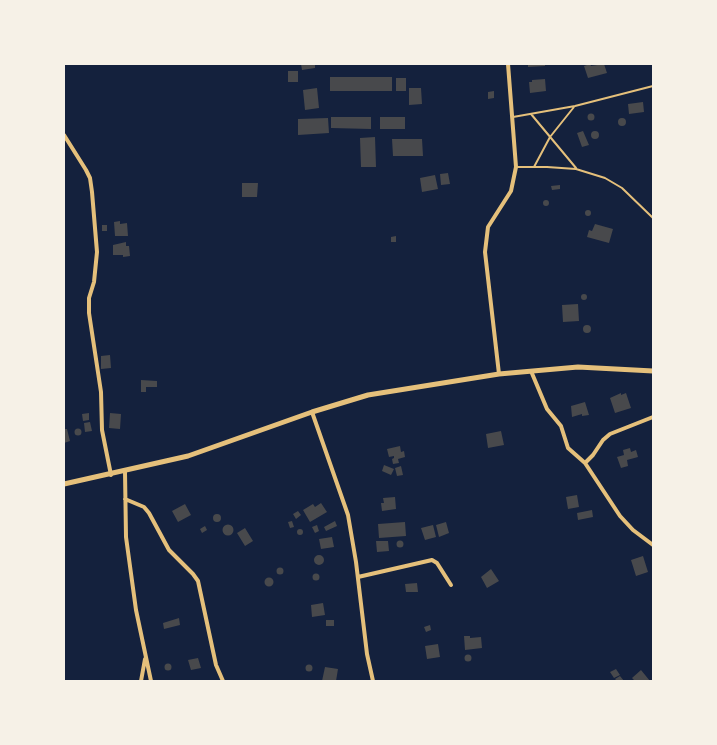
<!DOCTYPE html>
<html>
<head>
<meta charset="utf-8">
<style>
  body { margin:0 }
  #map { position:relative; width:717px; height:745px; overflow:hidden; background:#14213d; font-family:"Zilla Slab",serif }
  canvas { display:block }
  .frame { position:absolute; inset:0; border:65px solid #f6f1e7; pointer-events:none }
</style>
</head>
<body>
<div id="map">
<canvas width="717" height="745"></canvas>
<div class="frame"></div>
</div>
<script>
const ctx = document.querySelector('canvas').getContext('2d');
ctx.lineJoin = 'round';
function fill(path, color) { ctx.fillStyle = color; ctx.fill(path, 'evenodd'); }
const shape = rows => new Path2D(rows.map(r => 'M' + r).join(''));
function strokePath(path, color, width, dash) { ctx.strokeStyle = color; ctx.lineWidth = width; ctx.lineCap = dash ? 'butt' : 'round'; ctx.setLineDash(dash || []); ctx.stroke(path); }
const building = shape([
  [301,64,315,64,315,68,302,70],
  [528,64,545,64,545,66,528,67],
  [590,64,591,66,604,64,607,73,588,78,584,66],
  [288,71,298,71,298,82,288,82],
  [330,77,392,77,392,91,330,91],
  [396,78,406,78,406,91,396,91],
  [545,79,546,91,530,93,529,82,532,82,532,80],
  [317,88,319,108,305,110,303,90],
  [409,88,421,88,422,104,409,105],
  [494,91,494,98,488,99,488,92],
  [643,102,644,112,629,114,628,104],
  '587.5 117a3.5 3.5 0 1 1 7 0a3.5 3.5 0 1 1-7 0Z',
  [331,117,371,117,371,129,331,128],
  [380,117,405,117,405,129,380,129],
  '618 122a4 4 0 1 1 8 0a4 4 0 1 1-8 0Z',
  [328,118,329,133,298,135,298,119],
  '591 135a4 4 0 1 1 8 0a4 4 0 1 1-8 0Z',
  [583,131,589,145,582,147,577,133],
  [375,137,376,167,361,167,360,138],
  [392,139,422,139,423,156,393,156],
  [448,173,450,184,441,185,440,174],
  [435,175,438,189,422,192,420,178],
  [242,183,258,183,257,197,242,197],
  [560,185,560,189,552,190,551,186],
  '543 203a3 3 0 1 1 6 0a3 3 0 1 1-6 0Z',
  '585 213a3 3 0 1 1 6 0a3 3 0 1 1-6 0Z',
  [120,221,120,224,127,223,128,236,115,236,114,222],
  [595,224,613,229,609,243,587,237,589,230,592,231],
  [102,225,107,225,107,231,102,231],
  [396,236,396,242,391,242,391,237],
  [126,242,126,246,129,246,130,256,123,257,123,255,113,255,113,245],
  '581 297a3 3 0 1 1 6 0a3 3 0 1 1-6 0Z',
  [578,304,579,321,563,322,562,305],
  '583 329a4 4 0 1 1 8 0a4 4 0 1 1-8 0Z',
  [110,355,111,368,101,369,101,356],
  [141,380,157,381,157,387,146,387,146,392,141,392],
  [621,393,621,395,626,393,631,408,615,413,610,398],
  [585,402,589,415,582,416,582,414,572,417,571,406],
  [89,413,89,420,83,421,82,414],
  [110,413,121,414,120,429,109,428],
  [90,422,92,431,85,432,84,423],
  '74.5 432a3.5 3.5 0 1 1 7 0a3.5 3.5 0 1 1-7 0Z',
  [64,429,67,429,70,441,64,443],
  [501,431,504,445,488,448,486,434],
  [400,446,401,452,404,451,405,457,398,459,399,463,393,464,392,459,394,458,394,456,389,457,387,449],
  [630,448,631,452,636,450,638,457,627,460,628,466,621,468,617,457,624,455,623,450],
  [384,465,394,469,391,475,382,471],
  [401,466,403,475,397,476,395,468],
  [577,495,579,507,568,509,566,497],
  [395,497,396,509,382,511,381,503,384,503,383,498],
  [321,503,327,512,310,522,303,510,313,504,315,507],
  [185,504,191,515,178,522,172,511],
  [592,510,593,517,578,520,577,513],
  [298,511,301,515,296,519,293,514],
  '213 518a4 4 0 1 1 8 0a4 4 0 1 1-8 0Z',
  [292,521,294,527,290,528,288,522],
  [335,521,337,526,326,531,324,527],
  [405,522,406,536,379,538,378,524],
  [446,522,449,533,439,537,436,525],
  '222.5 530a5.5 5.5 0 1 1 11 0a5.5 5.5 0 1 1-11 0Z',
  [317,525,319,531,315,533,312,527],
  [433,525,436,537,425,540,421,528],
  [205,526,207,530,202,533,200,529],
  [245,528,253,541,245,546,237,533],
  '297 532a3 3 0 1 1 6 0a3 3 0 1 1-6 0Z',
  [332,537,334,547,321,549,319,539],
  '396.5 544a3.5 3.5 0 1 1 7 0a3.5 3.5 0 1 1-7 0Z',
  [376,541,388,541,389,551,377,552],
  '314 560a5 5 0 1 1 10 0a5 5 0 1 1-10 0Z',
  [643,556,648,572,636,576,631,560],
  '276.5 571a3.5 3.5 0 1 1 7 0a3.5 3.5 0 1 1-7 0Z',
  [491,569,499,581,487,588,481,577],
  '312.5 577a3.5 3.5 0 1 1 7 0a3.5 3.5 0 1 1-7 0Z',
  '264.5 582a4.5 4.5 0 1 1 9 0a4.5 4.5 0 1 1-9 0Z',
  [417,583,418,592,406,592,405,584],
  [323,603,325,615,312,617,311,605],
  [179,618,180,625,164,629,163,623],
  [326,620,334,620,334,626,326,626],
  [430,625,431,630,426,632,424,627],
  [464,636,470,636,470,638,481,637,482,648,465,650],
  [438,644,440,657,427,659,425,646],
  '464.5 658a3.5 3.5 0 1 1 7 0a3.5 3.5 0 1 1-7 0Z',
  [198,658,201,668,191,670,188,660],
  '164.5 667a3.5 3.5 0 1 1 7 0a3.5 3.5 0 1 1-7 0Z',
  '305.5 668a3.5 3.5 0 1 1 7 0a3.5 3.5 0 1 1-7 0Z',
  [325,667,338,669,336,681,322,681],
  [616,669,620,675,614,678,610,672],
  [641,670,650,681,635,681,632,678],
  [620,676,624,681,617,681,615,679]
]);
const service = shape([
  [531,114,576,168],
  [513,117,575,106,653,86],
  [516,167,547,167,576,169,605,178,622,188,653,218],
  [534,167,550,137,574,107]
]);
const minor = shape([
  [64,135,86,170,90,178,92,192,97,252,94,282,89,298,89,313,101,392,102,430,111,475],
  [531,371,547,409,561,426,568,448,585,463,620,516,633,530,653,545],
  [499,374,485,252,488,227,511,191,516,167,508,64],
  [312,412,348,515,356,562,367,654,373,681],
  [585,463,593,455,603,440,610,434,653,417],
  [125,472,126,537,136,610,151,681],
  [125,499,144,507,149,513,169,550,193,574,198,581,216,665,223,681],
  [358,577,432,560,437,563,451,585],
  [141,681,145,659]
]);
const tertiary = shape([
  [64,484,188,456,312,412,368,395,499,374,578,367,653,371]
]);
fill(building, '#48494c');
strokePath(service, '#e5c07b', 2);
strokePath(minor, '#e5c07b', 4);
strokePath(tertiary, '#e5c07b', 5);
</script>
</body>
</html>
